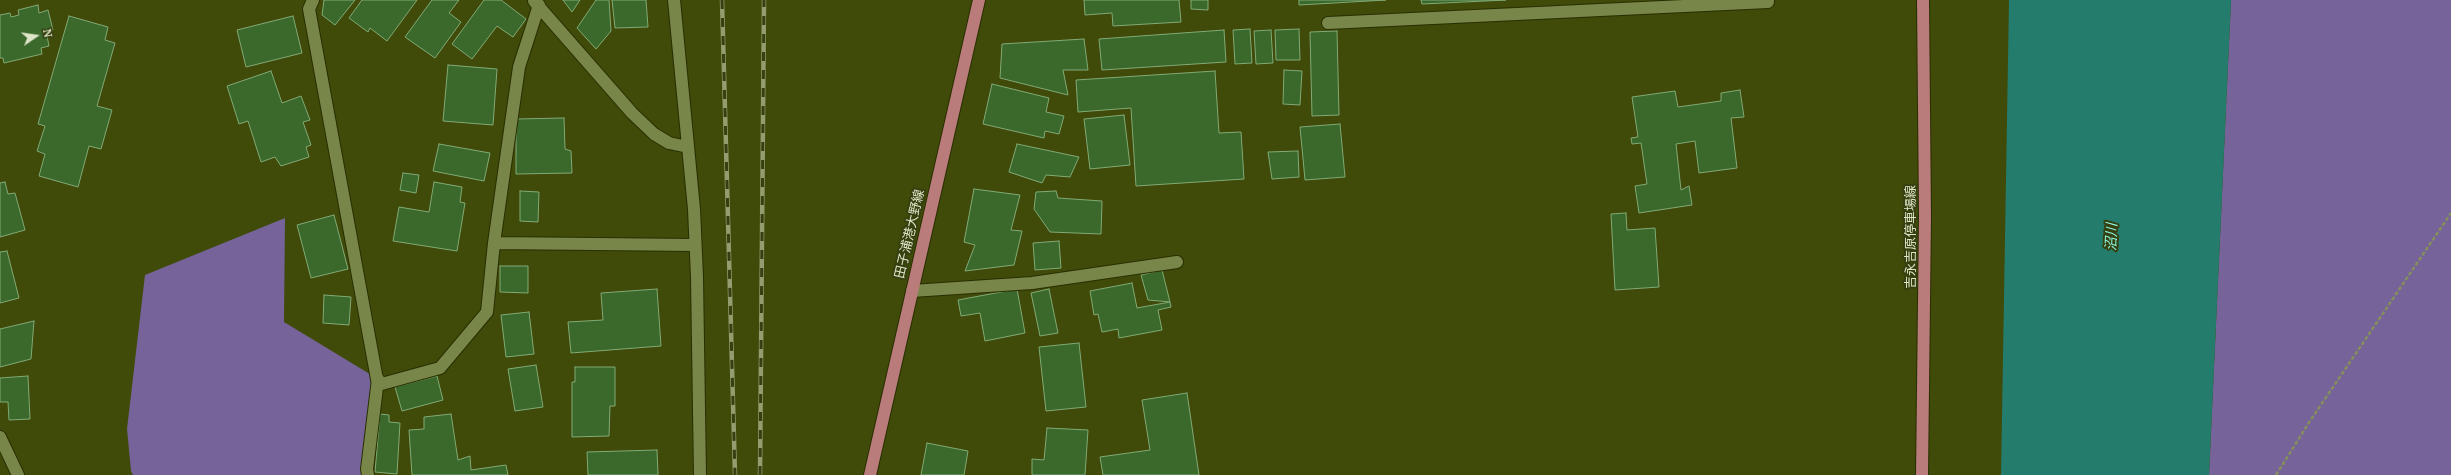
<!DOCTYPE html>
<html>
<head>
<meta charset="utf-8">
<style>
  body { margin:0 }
  #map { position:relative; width:2451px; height:475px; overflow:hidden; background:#404a09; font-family:"PT Serif",serif }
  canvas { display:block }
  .north { position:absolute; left:16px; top:16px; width:40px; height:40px; -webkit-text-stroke:3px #363f10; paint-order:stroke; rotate:77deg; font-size:11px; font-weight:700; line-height:16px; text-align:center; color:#dde5c6 }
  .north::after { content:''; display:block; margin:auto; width:14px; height:18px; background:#dde5c6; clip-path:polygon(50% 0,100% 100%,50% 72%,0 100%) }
</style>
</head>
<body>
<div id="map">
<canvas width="2451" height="475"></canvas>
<div class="north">N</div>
</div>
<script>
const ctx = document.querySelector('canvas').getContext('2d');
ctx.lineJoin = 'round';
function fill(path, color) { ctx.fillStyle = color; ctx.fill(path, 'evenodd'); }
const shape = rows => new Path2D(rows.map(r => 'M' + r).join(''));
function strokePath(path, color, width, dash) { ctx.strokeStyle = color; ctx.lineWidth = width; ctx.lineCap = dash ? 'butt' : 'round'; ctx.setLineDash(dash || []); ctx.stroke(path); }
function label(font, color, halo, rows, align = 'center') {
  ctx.font = font + ' "PT Serif","Noto Sans JP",serif'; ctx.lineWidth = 4; ctx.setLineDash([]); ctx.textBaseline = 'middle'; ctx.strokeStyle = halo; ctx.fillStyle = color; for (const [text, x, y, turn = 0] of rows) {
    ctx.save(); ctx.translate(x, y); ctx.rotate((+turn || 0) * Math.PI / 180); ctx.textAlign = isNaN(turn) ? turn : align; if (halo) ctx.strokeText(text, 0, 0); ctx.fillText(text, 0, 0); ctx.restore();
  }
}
const green = shape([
  [2231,0,2451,0,2451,475,2209,475],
  [285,218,284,322,378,379,362,475,133,475,131,471,127,429,145,275]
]);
const water = shape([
  [2009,0,2231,0,2209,475,2001,475]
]);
const building = shape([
  [324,0,355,0,335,25,322,15,324,0],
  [362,0,417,0,387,41,370,28,368,32,349,18,362,0],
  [432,0,459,0,449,13,461,22,435,58,405,37,432,0],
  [484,0,501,0,526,19,513,37,497,26,472,59,452,44,484,0],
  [563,0,580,0,572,12,563,0],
  [596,0,609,0,611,31,596,49,577,28,596,0],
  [612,0,646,0,648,27,615,28,612,0],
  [1084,0,1179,0,1181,22,1113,26,1112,13,1085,15,1084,0],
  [1191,0,1208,0,1208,10,1191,9,1191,0],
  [1299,0,1386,0,1299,5,1299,0],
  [1421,0,1506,0,1422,4,1421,0],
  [38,5,39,13,48,10,53,30,46,31,49,46,41,48,42,54,4,63,3,58,0,58,0,15,10,13,11,17,19,15,18,10,38,5],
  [69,16,108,27,105,40,115,43,97,106,112,110,101,149,89,146,78,187,39,176,45,154,37,151,45,126,38,124,69,16],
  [293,16,302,53,246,67,237,30,293,16],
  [1250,29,1252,63,1235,64,1233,30,1250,29],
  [1299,29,1300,60,1276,60,1275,30,1299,29],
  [1224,30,1226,62,1102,70,1099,39,1224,30],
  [1271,30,1273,63,1256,64,1254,31,1271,30],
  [1337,31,1339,115,1312,116,1310,32,1337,31],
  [1084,39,1088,70,1063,70,1068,95,1000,78,1002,44,1084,39],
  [448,65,497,69,493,125,443,121,448,65],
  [1284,70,1302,71,1300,105,1283,104,1284,70],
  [271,71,282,103,301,96,310,120,303,122,311,145,306,147,309,157,281,166,275,157,261,162,248,121,239,124,227,86,271,71],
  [1215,71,1219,133,1241,132,1244,179,1136,186,1131,108,1078,112,1076,80,1215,71],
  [992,84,1049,98,1046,112,1064,116,1059,134,1045,131,1044,138,983,124,992,84],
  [1740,90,1744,117,1731,118,1737,168,1699,173,1695,141,1676,144,1681,190,1689,186,1692,205,1639,213,1635,186,1647,184,1641,143,1632,144,1631,138,1638,137,1632,97,1675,91,1678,107,1721,101,1721,93,1740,90],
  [1124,115,1130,165,1090,169,1084,119,1124,115],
  [564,118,565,149,571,151,572,173,516,174,516,119,564,118],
  [1340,124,1345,177,1305,180,1300,127,1340,124],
  [439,144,490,153,484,181,433,171,439,144],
  [1017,144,1079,157,1070,177,1046,175,1042,183,1009,172,1017,144],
  [1298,151,1299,177,1272,179,1268,152,1298,151],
  [403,173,419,175,416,193,400,190,403,173],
  [5,182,8,194,15,193,25,230,0,237,0,183,5,182],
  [434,182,462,187,460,202,465,203,457,251,393,241,399,207,429,212,434,182],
  [974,189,1020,195,1011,230,1022,231,1014,265,965,271,975,245,964,242,974,189],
  [520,191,539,192,538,222,520,221,520,191],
  [1056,191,1058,198,1102,201,1101,234,1050,232,1034,209,1036,192,1056,191],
  [1626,213,1627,230,1655,228,1659,287,1615,290,1611,214,1626,213],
  [334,215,348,269,311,278,297,225,334,215],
  [1059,241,1061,268,1035,270,1033,243,1059,241],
  [7,251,19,298,0,303,0,252,7,251],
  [500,266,528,266,528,293,500,292,500,266],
  [1162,270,1170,302,1148,300,1141,275,1162,270],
  [1132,283,1137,308,1170,302,1171,307,1158,310,1162,330,1119,338,1118,329,1102,332,1098,314,1094,315,1090,291,1132,283],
  [657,289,661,346,571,353,568,322,603,320,601,293,657,289],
  [1017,289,1025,333,985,341,980,313,961,316,958,300,1017,289],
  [1049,289,1058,333,1040,336,1031,293,1049,289],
  [324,295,351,297,349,325,323,323,324,295],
  [529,312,534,354,506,357,501,315,529,312],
  [34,321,31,359,0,367,0,329,34,321],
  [1079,343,1086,407,1046,411,1039,347,1079,343],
  [536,365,543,407,515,411,508,369,536,365],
  [575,367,615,367,615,406,610,406,609,436,572,437,572,382,575,382,575,367],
  [28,376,30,419,9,420,8,402,0,402,0,378,28,376],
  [437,376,443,400,402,411,395,387,437,376],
  [1187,393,1199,475,1103,475,1100,457,1150,450,1142,400,1187,393],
  [380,414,389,415,389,422,400,423,397,474,375,472,380,414],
  [451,414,458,460,470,456,471,470,506,465,508,475,412,475,409,430,424,429,424,417,451,414],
  [1047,428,1088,430,1085,475,1032,475,1032,459,1044,460,1047,428],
  [927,443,968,451,964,475,921,475,927,443],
  [657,450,658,475,588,475,587,452,657,450]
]);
const path = shape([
  [2276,475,2310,421,2451,213]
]);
const minor = shape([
  [313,0,309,9,378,385,440,368,487,312,494,243,519,67,539,5],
  [674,0,694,209,697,277,700,475],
  [534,1,632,113,654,134,669,143,688,147],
  [1328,23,1768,2,1768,0],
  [494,243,695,245],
  [912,291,1032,283,1177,262],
  [0,437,18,475],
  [368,475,367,469,378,379]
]);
const major = shape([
  [870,475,979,0],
  [1922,475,1925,216,1923,0]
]);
const rail = shape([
  [722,0,735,475],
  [760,475,764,0]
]);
const streetNames = [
  ["田子浦港大野線",910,234,-77],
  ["吉永吉原停車場線",1911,237,-90]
];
const waterNames = [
  ["沼川",2112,237,-88]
];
fill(green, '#756399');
fill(water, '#247c6c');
fill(building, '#3a692b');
strokePath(building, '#82aa77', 1);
strokePath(minor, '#282f00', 14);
strokePath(major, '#282f00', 14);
strokePath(path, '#858e5c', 2.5, [4, 2]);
strokePath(minor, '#798649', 12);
strokePath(major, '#ba7b7b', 12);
strokePath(rail, '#949d6f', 4.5);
strokePath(rail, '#363f10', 3, [9]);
label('13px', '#dde5c6', '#363f10', streetNames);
label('italic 14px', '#8afae3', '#363f10', waterNames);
</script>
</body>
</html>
